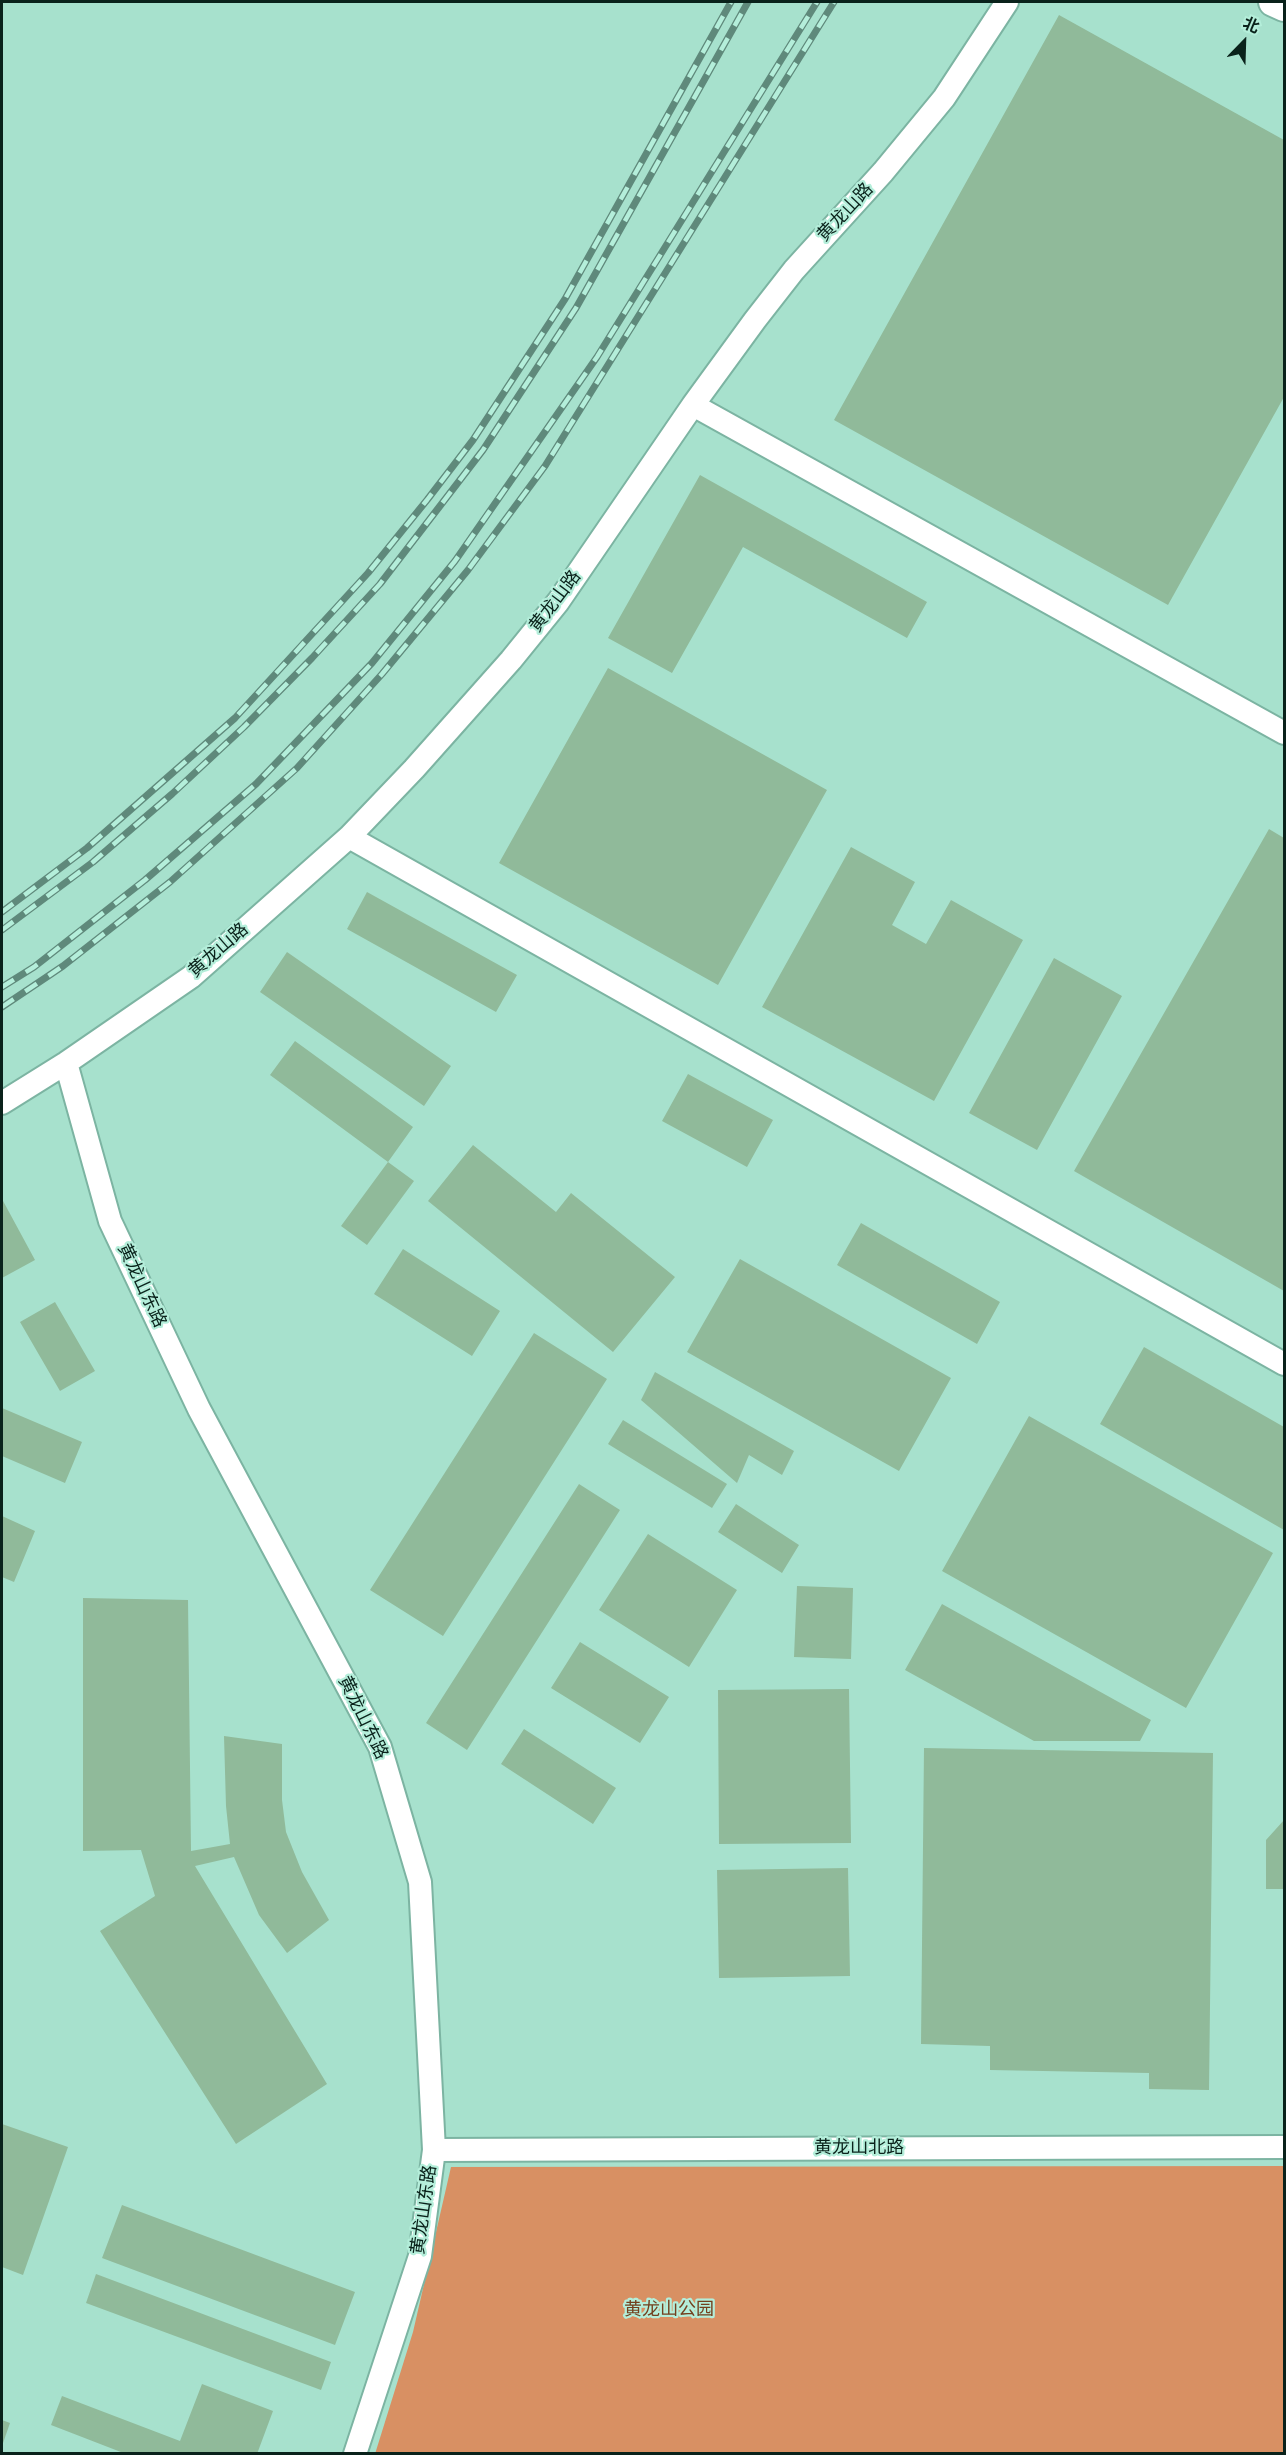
<!DOCTYPE html>
<html>
<head>
<meta charset="utf-8">
<style>
  body { margin:0 }
  #map { position:relative; width:1286px; height:2455px; overflow:hidden; background:#a7e1cd; font-family:Jost,"Noto Sans SC",sans-serif }
  canvas { display:block }
  .frame { position:absolute; inset:0; border:3px solid #0a221b; pointer-events:none }
  .north { position:absolute; left:1214px; top:12px; width:60px; height:60px; -webkit-text-stroke:4px #b4eeda; paint-order:stroke; rotate:23deg; font-size:16px; font-weight:700; line-height:24px; text-align:center; color:#0a221b }
  .north::after { content:''; display:block; margin:auto; width:21px; height:27px; background:#0a221b; clip-path:polygon(50% 0,100% 100%,50% 72%,0 100%) }
</style>
</head>
<body>
<div id="map">
<canvas width="1286" height="2455"></canvas>
<div class="frame"></div>
<div class="north">北</div>
</div>
<script>
const ctx = document.querySelector('canvas').getContext('2d');
ctx.lineJoin = 'round';
function fill(path, color) { ctx.fillStyle = color; ctx.fill(path, 'evenodd'); }
const shape = rows => new Path2D(rows.map(r => 'M' + r).join(''));
function strokePath(path, color, width, dash) { ctx.strokeStyle = color; ctx.lineWidth = width; ctx.lineCap = dash ? 'butt' : 'round'; ctx.setLineDash(dash || []); ctx.stroke(path); }
function label(font, color, halo, rows, align = 'center') {
  ctx.font = font + ' Jost,"Noto Sans SC",sans-serif'; ctx.lineWidth = 4.5; ctx.setLineDash([]); ctx.textBaseline = 'middle'; ctx.strokeStyle = halo; ctx.fillStyle = color; for (const [text, x, y, turn = 0] of rows) {
    ctx.save(); ctx.translate(x, y); ctx.rotate((+turn || 0) * Math.PI / 180); ctx.textAlign = isNaN(turn) ? turn : align; if (halo) ctx.strokeText(text, 0, 0); ctx.fillText(text, 0, 0); ctx.restore();
  }
}
const green = shape([
  [1284,2166,1284,2453,375,2454,413,2332,451,2167]
]);
const building = shape([
  [1059,15,1284,140,1284,397,1168,605,834,420],
  [700,475,927,602,907,638,743,547,672,673,608,638],
  [608,668,827,790,718,985,499,863],
  [1269,829,1284,838,1284,1291,1074,1171],
  [851,847,915,882,892,925,926,944,951,900,1023,940,934,1101,762,1007],
  [367,892,517,975,496,1012,347,929],
  [287,952,451,1066,424,1106,260,992],
  [1054,958,1122,996,1037,1150,969,1113],
  [295,1041,413,1127,388,1162,414,1181,367,1245,341,1226,388,1162,270,1075],
  [688,1074,773,1120,747,1167,662,1121],
  [473,1145,556,1212,571,1193,675,1277,613,1352,428,1201],
  [2,1199,35,1260,2,1278],
  [861,1223,1000,1302,977,1344,837,1265],
  [403,1249,500,1311,472,1356,374,1294],
  [740,1259,951,1378,899,1471,687,1352],
  [55,1302,95,1371,60,1391,20,1322],
  [534,1333,607,1379,443,1636,370,1590],
  [1144,1347,1284,1427,1284,1530,1100,1424],
  [655,1372,794,1451,782,1475,749,1455,737,1483,641,1400],
  [2,1408,82,1442,65,1483,2,1456],
  [1029,1416,1273,1553,1186,1708,942,1571],
  [623,1420,727,1484,712,1508,608,1444],
  [579,1484,620,1510,467,1750,426,1723],
  [736,1504,799,1545,782,1573,718,1532],
  [2,1516,35,1531,14,1582,2,1577],
  [648,1534,737,1590,689,1667,599,1610],
  [797,1586,853,1588,851,1659,794,1657],
  [83,1598,188,1600,191,1851,230,1844,226,1806,224,1736,282,1744,282,1800,286,1832,302,1872,329,1920,287,1953,259,1915,234,1857,195,1866,327,2084,236,2144,100,1931,155,1896,141,1850,83,1851],
  [942,1604,1151,1720,1140,1741,1034,1741,905,1670],
  [580,1642,669,1697,640,1743,551,1688],
  [849,1689,851,1843,719,1844,718,1690],
  [524,1729,616,1788,593,1824,501,1764],
  [924,1748,1213,1753,1209,2090,1149,2089,1149,2073,990,2070,990,2046,921,2044],
  [1284,1820,1284,1889,1266,1889,1266,1840],
  [848,1868,850,1976,719,1978,717,1870],
  [2,2124,68,2147,23,2275,2,2267],
  [122,2205,355,2292,335,2345,102,2258],
  [96,2274,331,2362,321,2390,86,2303],
  [202,2384,273,2411,257,2454,126,2454,51,2425,62,2396,180,2441],
  [2,2420,10,2423,2,2446]
]);
const minor = shape([
  [693,405,1284,733],
  [349,837,1284,1364],
  [66,1063,110,1221,199,1409,380,1747,420,1882,434,2150,420,2256,355,2454],
  [2,1103,66,1063,191,977,349,837,414,769,511,660,558,602,693,405,755,320,794,270,883,172,944,98,1007,2],
  [434,2150,1284,2147]
]);
const major = shape([
  [1273,2,1284,7]
]);
const rail = shape([
  [2,912,87,848,235,718,368,573,427,500,473,440,565,299,731,2],
  [2,930,93,862,172,794,244,727,312,658,380,584,483,450,576,308,748,2],
  [2,987,34,967,145,880,256,784,372,663,455,561,597,357,817,2],
  [2,1007,63,966,170,882,297,768,382,674,468,570,545,466,834,2]
]);
const streetNames = [
  ["黄龙山路",846,213,-47],
  ["黄龙山路",556,602,-53],
  ["黄龙山路",219,951,-41],
  ["黄龙山东路",141,1286,65],
  ["黄龙山东路",362,1718,64],
  ["黄龙山北路",859,2149],
  ["黄龙山东路",425,2210,-82]
];
const parkNames = [
  ["黄龙山公园",669,2311]
];
fill(green, '#d89063');
fill(building, '#90ba9a');
strokePath(minor, '#7cb4a2', 26);
strokePath(major, '#7cb4a2', 32);
strokePath(minor, '#fff', 22);
strokePath(major, '#fff', 28);
strokePath(rail, '#5f897b', 7);
strokePath(rail, '#b4eeda', 4.5, [14]);
label('18px', '#0a221b', '#b4eeda', streetNames);
label('18px', '#73401e', '#b4eeda', parkNames);
</script>
</body>
</html>
